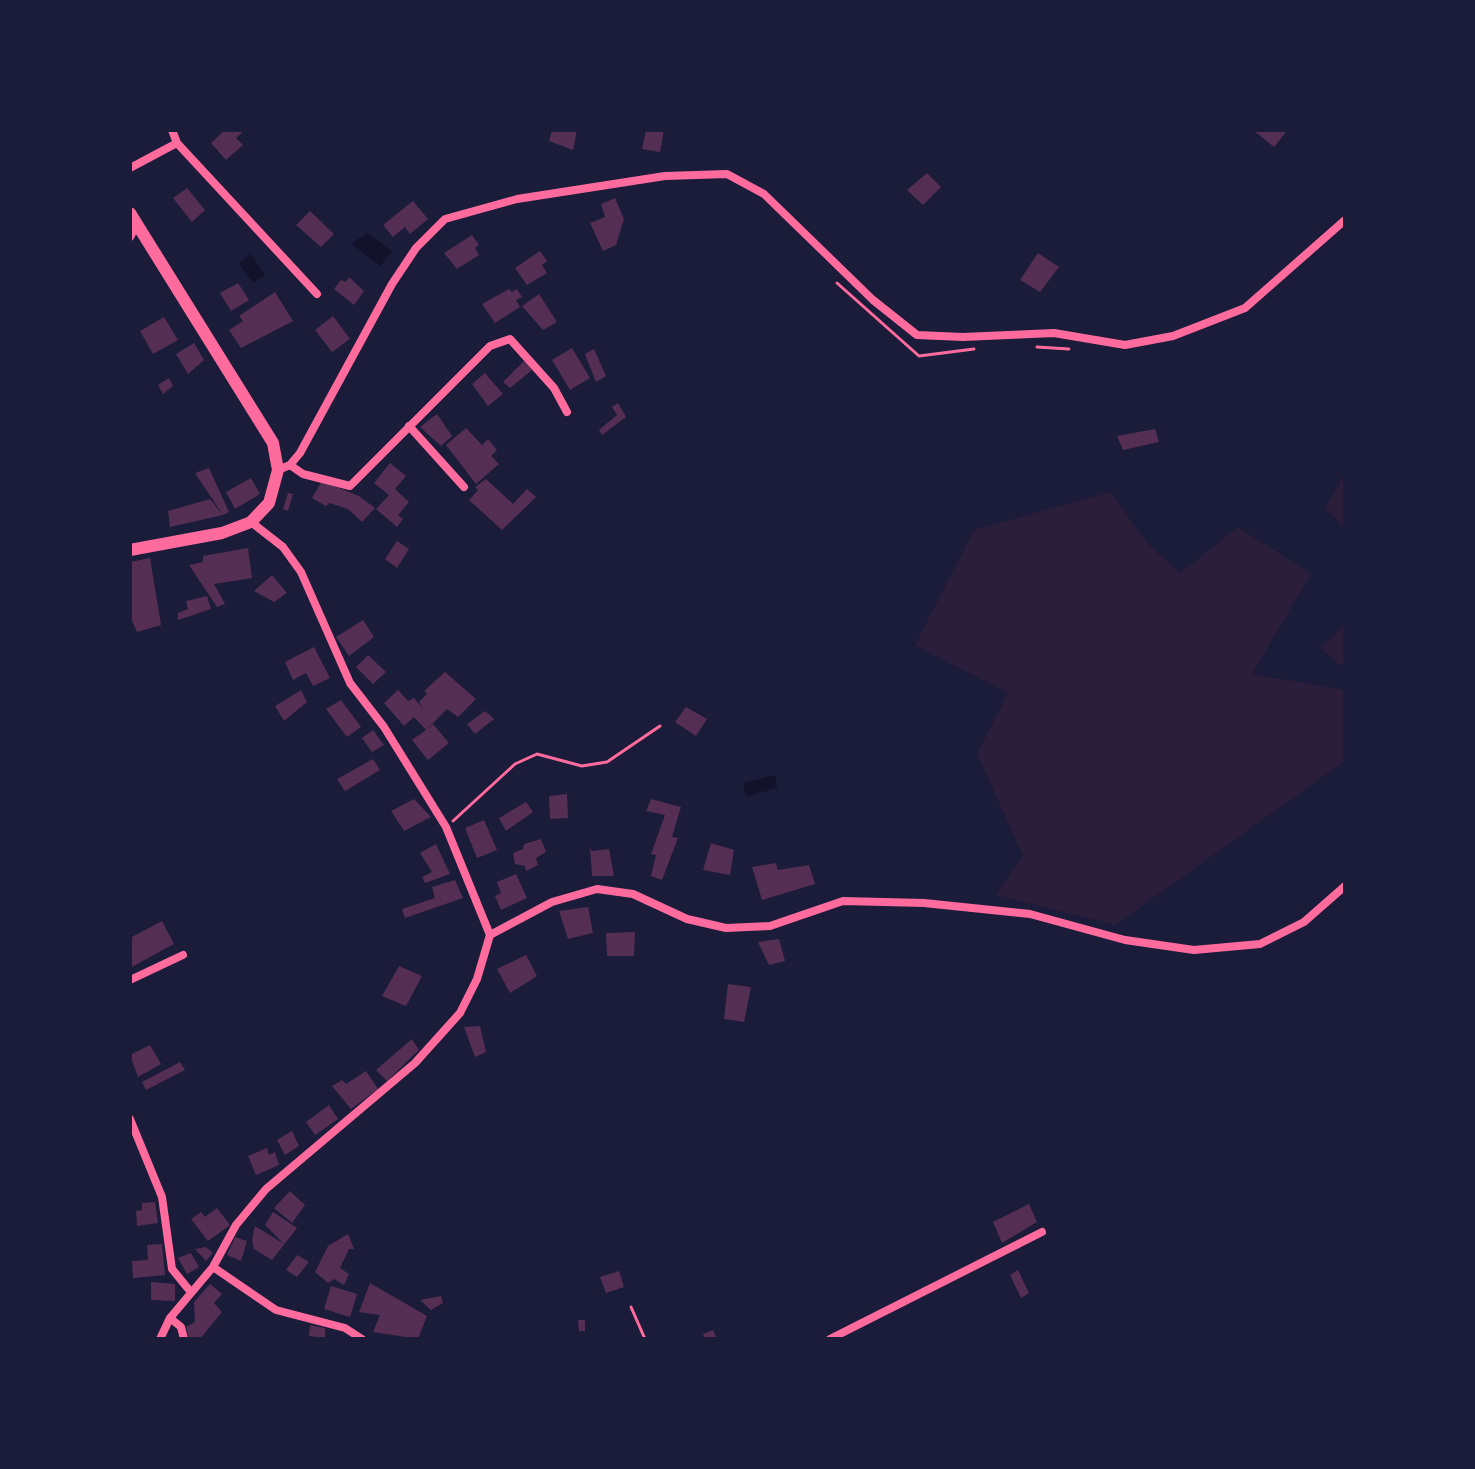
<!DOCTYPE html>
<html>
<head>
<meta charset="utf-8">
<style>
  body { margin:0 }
  #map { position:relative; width:1475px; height:1469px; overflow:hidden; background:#1b1b3a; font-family:"IBM Plex Serif",serif }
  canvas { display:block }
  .frame { position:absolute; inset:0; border:132px solid #1b1b3a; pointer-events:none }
</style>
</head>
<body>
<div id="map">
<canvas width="1475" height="1469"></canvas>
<div class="frame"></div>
</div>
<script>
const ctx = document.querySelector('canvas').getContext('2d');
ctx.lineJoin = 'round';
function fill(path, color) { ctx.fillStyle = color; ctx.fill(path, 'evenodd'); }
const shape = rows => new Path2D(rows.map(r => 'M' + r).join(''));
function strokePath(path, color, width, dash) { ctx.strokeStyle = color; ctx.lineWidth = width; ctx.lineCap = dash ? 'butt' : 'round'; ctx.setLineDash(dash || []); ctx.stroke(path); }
const green = shape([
  [1345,473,1345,528,1325,508],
  [1110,492,1149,545,1180,573,1238,527,1311,574,1252,674,1341,689,1345,695,1345,761,1115,925,995,895,1023,856,977,754,1008,693,915,645,974,530],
  [1345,625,1345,664,1340,665,1320,648]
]);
const water = shape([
  [367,233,392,251,380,266,351,244],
  [251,254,265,275,253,283,239,263],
  [775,775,777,788,746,797,743,783]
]);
const building = shape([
  [225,130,245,130,236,138,243,145,226,160,211,143],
  [552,130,577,130,573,150,549,141],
  [646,130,664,130,660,152,642,149],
  [1253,130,1283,130,1286,132,1274,147],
  [927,173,941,187,923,205,907,190],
  [187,188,205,210,192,222,173,198],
  [615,198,624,219,616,245,603,251,590,223,605,217,601,204],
  [413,201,428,219,410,234,405,227,393,237,383,225],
  [310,211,334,234,321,247,296,225],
  [472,235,479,245,475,248,479,255,457,269,444,253],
  [540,251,547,261,542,265,547,273,527,285,515,268],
  [1038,253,1059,267,1040,292,1020,280],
  [349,277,364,291,354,305,334,289,341,280,346,282],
  [238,283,249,300,231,311,220,293],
  [509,289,512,292,517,289,522,297,516,300,520,307,495,323,482,304],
  [275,292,293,321,241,348,229,330,243,321,239,316],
  [539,294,557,322,543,330,522,306],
  [333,316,350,339,332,352,315,330],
  [164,317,178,340,153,354,140,331],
  [194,343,204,360,188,374,176,354],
  [572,348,590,378,570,390,552,360],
  [594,349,606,376,596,382,585,354],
  [524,361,532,370,510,388,503,382],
  [485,373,503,394,488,406,472,384],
  [169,378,173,386,163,394,158,385],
  [618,403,626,417,602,435,599,430,617,415,612,407],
  [437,414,452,436,441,446,420,427],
  [466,428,482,445,488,439,497,450,491,456,499,464,476,484,446,445],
  [1155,429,1159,442,1123,450,1117,436],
  [390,463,406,476,395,489,409,502,398,515,403,519,397,527,376,509,389,495,374,483],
  [209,468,229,512,223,515,195,473],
  [251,478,260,494,235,509,226,492],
  [486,479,513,504,527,489,536,497,502,530,469,500,478,490,475,487],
  [322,481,359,496,375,508,362,522,348,509,329,503,326,506,312,498],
  [288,493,293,494,288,511,283,509],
  [210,499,223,515,170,527,168,511],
  [397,541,409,549,397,568,385,559],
  [248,548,252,578,214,584,225,604,217,607,189,565,203,562,203,556],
  [150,558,161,625,137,632,130,616,130,562],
  [272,575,287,593,274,602,254,591],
  [207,596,211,609,178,620,178,613,188,609,186,601],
  [363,620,374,637,349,656,336,637],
  [314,647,330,678,313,686,306,673,293,680,285,662],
  [368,655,386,672,373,684,356,667],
  [445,672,476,699,458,717,447,709,426,730,433,724,449,743,428,760,412,740,426,730,414,717,404,726,384,703,398,690,408,701,414,698,423,709,419,702,427,694,424,691],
  [301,690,307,702,284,721,275,706],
  [341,700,361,727,347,737,326,709],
  [686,707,707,719,696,736,675,722],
  [485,711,494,719,475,734,467,724],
  [373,730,384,745,372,752,362,738],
  [373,759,380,770,345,791,337,779],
  [567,794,568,818,550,819,549,796],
  [414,799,431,817,404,831,391,811],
  [651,799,681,807,672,837,678,838,662,880,651,876,656,855,651,854,665,815,646,811],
  [526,802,533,812,506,831,499,818],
  [484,820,497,850,477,858,465,828],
  [541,839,546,852,536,858,538,865,526,871,525,866,515,864,513,853,523,849,524,844],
  [711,843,734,850,730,875,703,870],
  [436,844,450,874,425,883,422,877,432,872,420,853],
  [590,847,592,851,609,849,614,876,592,876],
  [776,863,778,870,809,865,815,884,762,900,752,867],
  [516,874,527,898,501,910,495,896,501,893,497,882],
  [455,880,463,898,405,918,402,909,435,898,432,887],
  [588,907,593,933,568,939,559,911],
  [162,921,174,944,130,968,130,938],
  [635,932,634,956,607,956,606,933],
  [779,939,785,961,769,965,758,942],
  [526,955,537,976,510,993,497,969],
  [399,966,422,976,406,1006,382,996],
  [728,984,751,987,744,1022,724,1019],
  [480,1026,486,1052,475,1057,464,1027],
  [412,1039,419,1050,387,1081,376,1070],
  [150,1045,161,1064,138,1077,130,1055],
  [180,1062,185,1070,146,1090,142,1082],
  [366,1071,378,1089,351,1109,332,1086,342,1080,346,1084],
  [329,1105,338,1119,315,1135,306,1122],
  [292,1131,299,1146,285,1155,277,1140],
  [267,1148,269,1155,275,1152,279,1165,256,1175,248,1156],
  [290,1191,305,1205,292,1223,274,1208],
  [155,1202,158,1223,137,1226,136,1211,142,1210,142,1203],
  [1029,1204,1037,1222,1002,1243,993,1222],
  [217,1208,230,1225,208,1241,191,1219,201,1212,205,1217],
  [273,1212,297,1228,272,1260,254,1249,252,1240,255,1226,284,1244,265,1225],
  [348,1234,354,1249,349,1249,340,1268,349,1274,344,1285,334,1279,328,1283,315,1272,328,1246],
  [235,1237,247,1241,241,1261,227,1255],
  [162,1244,165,1275,133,1278,132,1261,148,1260,147,1245],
  [206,1247,213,1253,206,1261,195,1249],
  [191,1253,199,1267,187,1274,178,1258],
  [297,1255,309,1262,297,1277,286,1270],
  [1018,1270,1029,1293,1021,1298,1010,1275],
  [619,1271,624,1287,606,1293,600,1277],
  [151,1282,175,1284,175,1301,151,1300],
  [370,1283,427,1316,418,1339,373,1332,380,1315,359,1312],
  [210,1284,222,1294,214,1303,222,1312,200,1339,189,1339,186,1327,195,1322,194,1302],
  [331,1286,357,1294,350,1317,324,1309],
  [441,1296,443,1303,431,1310,420,1300],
  [578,1320,585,1320,585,1331,579,1331],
  [310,1325,325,1328,325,1338,309,1336],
  [713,1330,717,1339,705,1339,703,1334]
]);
const path = shape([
  [837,283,919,356,974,349],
  [1037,347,1069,349],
  [453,821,515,764,537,754,582,766,607,762,660,726],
  [631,1307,645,1339]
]);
const minor = shape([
  [172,130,177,143,317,294],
  [130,168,177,143],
  [130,237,137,224],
  [409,426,464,487],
  [290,465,303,474,350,486,490,346,510,339,554,388,567,412],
  [278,470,290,465,300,453,392,284,416,248,445,219,517,199,665,176,727,174,764,194,873,300,917,335,963,337,1054,333,1125,345,1173,336,1245,308,1345,220],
  [490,935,552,902,597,889,633,894,687,919,726,928,770,926,843,901,924,903,1030,914,1125,940,1194,950,1260,944,1304,922,1345,886],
  [130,980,183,955],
  [130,1119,162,1197,172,1269,190,1291],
  [213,1267,276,1310,345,1328,362,1339],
  [170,1318,181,1327,184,1339],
  [160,1339,170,1318,213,1267,236,1225,266,1189,415,1063,460,1013,477,979,490,935,446,827,384,727,350,683,301,572,283,547,251,522],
  [830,1339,1042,1232]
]);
const secondary = shape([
  [130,213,273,443,278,470,269,503,251,522,222,533,130,550]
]);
fill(green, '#2a1e3b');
fill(water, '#12122b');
fill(building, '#542f53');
strokePath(path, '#ff6b9d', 3);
strokePath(minor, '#ff6b9d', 8);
strokePath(secondary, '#ff6b9d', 12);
</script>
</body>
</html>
